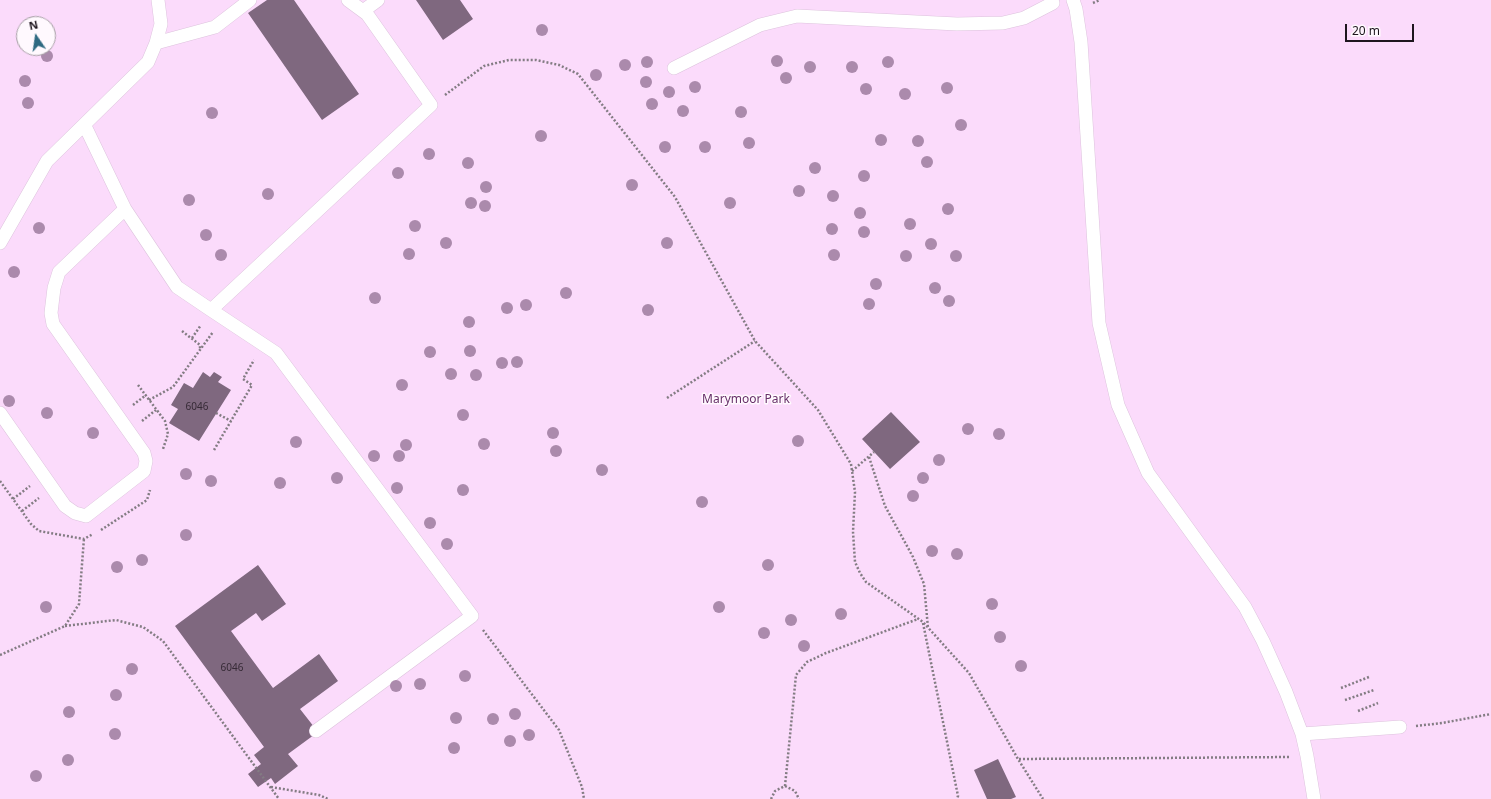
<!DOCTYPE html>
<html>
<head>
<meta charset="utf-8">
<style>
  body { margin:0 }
  #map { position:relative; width:1491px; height:799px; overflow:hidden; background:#fff9fe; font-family:"Noto Sans",sans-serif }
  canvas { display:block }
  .north { position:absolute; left:16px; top:16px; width:40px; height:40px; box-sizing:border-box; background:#fff9fe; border:1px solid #a59ea4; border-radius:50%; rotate:347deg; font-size:11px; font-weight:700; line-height:16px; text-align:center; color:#1e151e }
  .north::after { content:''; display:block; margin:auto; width:14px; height:18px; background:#2f6a82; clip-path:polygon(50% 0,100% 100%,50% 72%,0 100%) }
  .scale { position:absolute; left:1345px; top:24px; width:69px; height:18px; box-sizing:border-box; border:2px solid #1e151e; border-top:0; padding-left:5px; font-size:12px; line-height:14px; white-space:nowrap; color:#1e151e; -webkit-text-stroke:3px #fff9fe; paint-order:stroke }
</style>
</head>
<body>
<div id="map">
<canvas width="1491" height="799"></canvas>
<div class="north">N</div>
<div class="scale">20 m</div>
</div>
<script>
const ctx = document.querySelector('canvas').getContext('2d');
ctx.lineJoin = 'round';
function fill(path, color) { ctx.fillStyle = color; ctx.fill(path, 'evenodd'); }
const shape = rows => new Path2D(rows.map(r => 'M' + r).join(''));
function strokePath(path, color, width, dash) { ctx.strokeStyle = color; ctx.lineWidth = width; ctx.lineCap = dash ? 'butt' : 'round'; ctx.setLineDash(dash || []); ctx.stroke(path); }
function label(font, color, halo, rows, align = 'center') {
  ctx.font = font + ' "Noto Sans",sans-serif'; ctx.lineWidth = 3; ctx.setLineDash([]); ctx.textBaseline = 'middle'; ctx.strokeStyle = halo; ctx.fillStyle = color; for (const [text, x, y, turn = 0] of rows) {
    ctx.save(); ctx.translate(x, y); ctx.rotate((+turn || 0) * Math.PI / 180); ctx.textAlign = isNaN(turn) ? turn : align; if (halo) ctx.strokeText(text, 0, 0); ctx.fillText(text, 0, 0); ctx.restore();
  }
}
const green = shape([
  [0,0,1491,0,1491,799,0,799],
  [24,24,48,24,48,48,24,48]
]);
const building = shape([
  [267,0,294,0,359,94,322,120,248,13],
  [416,0,460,0,473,19,443,40],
  [203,372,210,377,214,372,222,377,218,382,231,390,199,441,169,423,178,409,171,405,184,383,193,388],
  [891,412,920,442,890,469,862,439],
  [258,565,286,604,262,621,256,613,231,631,273,688,319,654,338,681,300,709,318,732,288,754,298,766,275,784,271,778,258,787,248,774,261,764,254,755,264,747,175,626],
  [998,759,1016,797,1011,799,987,799,974,770]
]);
const path = shape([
  [1093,3,1100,0],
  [445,95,484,66,509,60,536,60,559,65,578,74,675,197,755,341,818,410,851,464,855,492,853,532,855,562,860,573,866,582,923,622,969,673,1018,759,1043,799],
  [182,331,200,345,200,349],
  [192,338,201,325],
  [138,385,165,421,168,434,163,449],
  [667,398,755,341],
  [149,400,173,387,213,332],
  [133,405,146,395],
  [216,413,231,421],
  [142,421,156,410],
  [214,450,252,385,243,379,254,360],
  [869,457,885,506,913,557,924,584,928,628],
  [852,471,874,452],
  [0,481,31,524,39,531,84,539,93,534],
  [13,499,30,486],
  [22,511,39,498],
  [101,530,147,500,150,490],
  [923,623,958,796,957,799],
  [65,626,116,620,143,627,163,641,279,799],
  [483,630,559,730,582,787,584,799],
  [0,655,65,626,79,604,84,538],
  [1341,688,1369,677],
  [1345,700,1374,690],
  [1358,711,1378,703],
  [1416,726,1442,723,1491,714],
  [1019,759,1290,757],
  [785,786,795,791,799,799],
  [271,787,319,795,328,799],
  [771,799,775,791,785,786,796,675,807,662,826,653,918,619]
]);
const lane = shape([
  [1073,0,1076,9,1081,42,1099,323,1118,405,1148,473,1245,607,1263,641,1286,692,1302,734,1307,756,1314,799],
  [363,11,378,0],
  [156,43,215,27,250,0],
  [674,68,760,25,797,16,957,24,1003,23,1024,18,1053,3],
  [85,126,125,209,177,287,211,310,431,105,367,14,348,0],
  [0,243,47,161,148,62,156,43,161,24,158,0],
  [211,310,276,353,472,616,316,731],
  [0,413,65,506,75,513,86,516,144,471,146,461,144,453,53,324,51,313,54,288,59,272,125,209],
  [1302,734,1400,727]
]);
const trees = [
  [542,30],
  [47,56],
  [777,61],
  [647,62],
  [888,62],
  [625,65],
  [810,67],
  [852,67],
  [596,75],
  [786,78],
  [25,81],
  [646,82],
  [695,87],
  [947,88],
  [866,89],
  [669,92],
  [905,94],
  [28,103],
  [652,104],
  [683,111],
  [741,112],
  [212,113],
  [961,125],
  [541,136],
  [881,140],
  [918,141],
  [749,143],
  [665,147],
  [705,147],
  [429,154],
  [927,162],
  [468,163],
  [815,168],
  [398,173],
  [864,176],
  [632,185],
  [486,187],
  [799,191],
  [268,194],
  [833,196],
  [189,200],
  [471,203],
  [730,203],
  [485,206],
  [948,209],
  [860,213],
  [910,224],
  [415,226],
  [39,228],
  [832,229],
  [864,232],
  [206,235],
  [446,243],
  [667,243],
  [931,244],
  [409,254],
  [221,255],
  [834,255],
  [906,256],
  [956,256],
  [14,272],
  [876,284],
  [935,288],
  [566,293],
  [375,298],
  [949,301],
  [869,304],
  [526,305],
  [507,308],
  [648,310],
  [469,322],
  [470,351],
  [430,352],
  [517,362],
  [502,363],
  [451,374],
  [476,375],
  [402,385],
  [9,401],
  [47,413],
  [463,415],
  [968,429],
  [93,433],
  [553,433],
  [999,434],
  [798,441],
  [296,442],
  [484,444],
  [406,445],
  [556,451],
  [374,456],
  [399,456],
  [939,460],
  [602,470],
  [186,474],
  [337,478],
  [923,478],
  [211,481],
  [280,483],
  [397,488],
  [463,490],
  [913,496],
  [702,502],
  [430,523],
  [186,535],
  [447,544],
  [932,551],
  [957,554],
  [142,560],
  [768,565],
  [117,567],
  [992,604],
  [46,607],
  [719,607],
  [841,614],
  [791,620],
  [764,633],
  [1000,637],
  [804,646],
  [1021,666],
  [132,669],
  [465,676],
  [420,684],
  [396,686],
  [116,695],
  [69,712],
  [515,714],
  [456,718],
  [493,719],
  [115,734],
  [529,735],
  [510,741],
  [454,748],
  [68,760],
  [36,776]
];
const numberNames = [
  ["6046",197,407],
  ["6046",232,668]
];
const parkNames = [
  ["Marymoor Park",746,400]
];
fill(green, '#fbdbfb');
fill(building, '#7f687f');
strokePath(lane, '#ddc3dd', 14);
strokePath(path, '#837c83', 2.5, [2, 2]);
strokePath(lane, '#fff', 13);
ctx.fillStyle = '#ab8aac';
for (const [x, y] of trees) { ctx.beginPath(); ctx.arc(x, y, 6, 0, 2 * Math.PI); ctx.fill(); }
label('10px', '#362a36', null, numberNames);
label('12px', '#672f69', '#fff9fe', parkNames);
</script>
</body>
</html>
